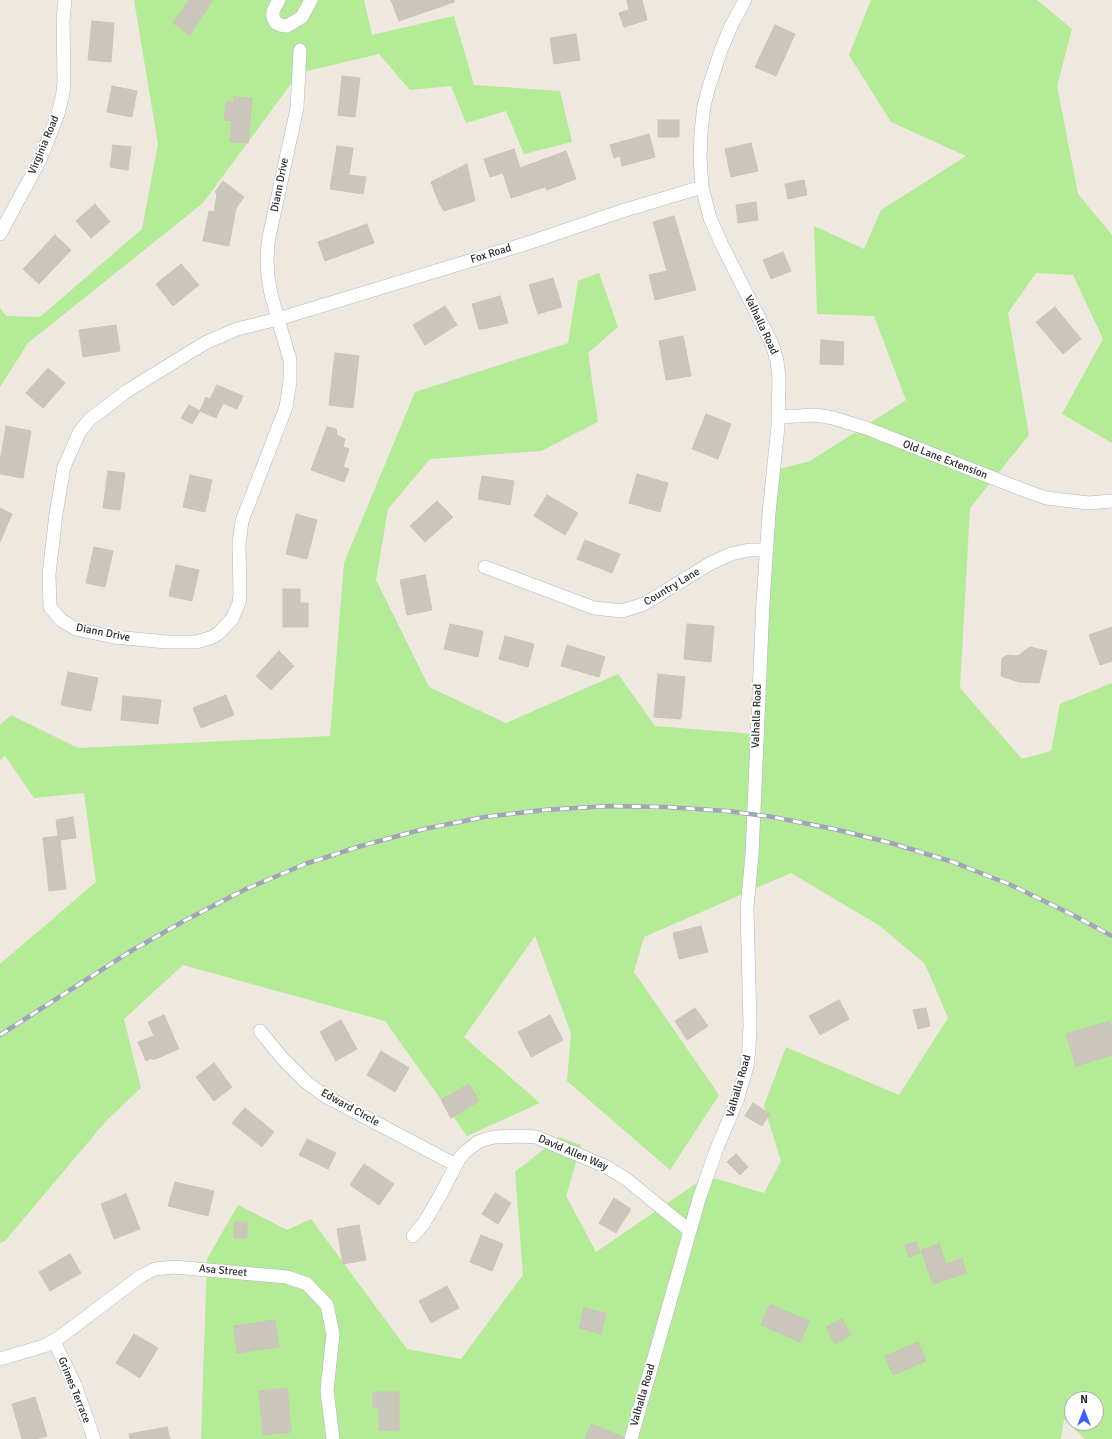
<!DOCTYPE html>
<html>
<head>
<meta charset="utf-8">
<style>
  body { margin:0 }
  #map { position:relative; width:1112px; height:1439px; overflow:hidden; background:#efe8de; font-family:Signika,sans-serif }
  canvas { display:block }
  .north { position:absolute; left:1064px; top:1391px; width:40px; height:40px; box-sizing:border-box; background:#fff; border:1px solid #ababab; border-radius:50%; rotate:0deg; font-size:11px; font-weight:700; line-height:16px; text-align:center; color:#2d2d2d }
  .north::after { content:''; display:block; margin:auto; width:14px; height:18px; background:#3b62ff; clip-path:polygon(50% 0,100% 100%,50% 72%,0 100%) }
</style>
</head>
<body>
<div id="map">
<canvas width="1112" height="1439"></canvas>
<div class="north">N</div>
</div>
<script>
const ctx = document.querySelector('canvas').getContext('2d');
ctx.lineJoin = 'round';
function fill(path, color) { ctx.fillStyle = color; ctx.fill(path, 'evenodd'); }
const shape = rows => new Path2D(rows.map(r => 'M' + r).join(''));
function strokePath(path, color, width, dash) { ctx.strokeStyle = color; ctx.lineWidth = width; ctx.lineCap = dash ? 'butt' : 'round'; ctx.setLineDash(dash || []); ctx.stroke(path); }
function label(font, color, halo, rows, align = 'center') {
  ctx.font = font + ' Signika,sans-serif'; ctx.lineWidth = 3.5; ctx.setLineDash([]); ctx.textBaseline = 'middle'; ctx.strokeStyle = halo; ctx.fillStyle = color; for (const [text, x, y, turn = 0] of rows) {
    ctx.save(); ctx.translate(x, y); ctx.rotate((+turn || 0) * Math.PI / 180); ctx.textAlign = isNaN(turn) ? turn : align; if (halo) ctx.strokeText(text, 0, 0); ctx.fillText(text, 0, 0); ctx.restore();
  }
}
const green = shape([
  [134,0,364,0,372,35,454,16,474,85,560,91,572,142,524,154,506,111,466,123,451,86,410,90,379,54,299,73,203,203,28,343,0,387,0,308,6,316,40,317,142,229,158,144],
  [871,0,1037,0,1072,29,1057,86,1078,194,1112,235,1112,443,1062,414,1103,339,1073,275,1036,273,1008,313,1029,435,970,508,960,688,1022,759,1051,751,1060,704,1112,683,1112,1439,1085,1439,1064,1419,1061,1439,201,1439,207,1259,238,1205,287,1230,311,1219,407,1349,461,1359,523,1275,515,1172,559,1137,581,1145,566,1196,596,1252,707,1176,764,1193,781,1161,764,1106,786,1047,899,1095,948,1018,925,964,880,926,791,873,644,937,634,972,719,1095,670,1170,567,1081,571,1033,535,936,464,1037,540,1103,467,1136,385,1021,183,965,124,1019,141,1088,106,1121,5,1241,0,1243,0,964,96,882,84,793,34,798,5,756,0,760,0,725,11,715,78,748,330,736,344,563,415,392,568,343,578,281,599,273,618,327,588,353,598,422,541,451,430,459,388,509,376,580,429,687,506,723,618,674,655,726,755,734,779,469,810,461,906,400,874,316,817,314,814,226,864,249,881,210,966,156,891,122,849,55],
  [1072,1399,1096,1399,1096,1423,1072,1423]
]);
const building = shape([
  [189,0,213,0,190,35,173,23,189,0],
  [391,0,454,0,454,2,399,21,391,0],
  [627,0,642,0,647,20,624,27,619,13,629,10,627,0],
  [92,21,114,23,111,62,88,60,92,21],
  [775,25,795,34,776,76,755,67,775,25],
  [576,34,580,60,554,64,550,38,576,34],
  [342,76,360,78,355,117,338,115,342,76],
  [112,86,137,91,132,117,107,112,112,86],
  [234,97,252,98,248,143,230,142,232,121,224,120,226,102,234,102,234,97],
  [658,120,679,120,679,137,658,137,658,120],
  [649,134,655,157,622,166,620,156,614,158,610,145,649,134],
  [751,143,758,171,731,177,725,149,751,143],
  [113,145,131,147,128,170,110,167,113,145],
  [337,146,353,148,349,175,366,177,363,194,330,189,337,146],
  [514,149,520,168,566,151,576,179,547,190,545,187,511,198,503,173,490,177,484,159,514,149],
  [467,164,475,201,444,211,439,203,431,182,467,164],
  [804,180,807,195,788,199,785,184,804,180],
  [223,181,244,197,236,208,229,246,203,241,209,211,214,212,217,194,215,192,223,181],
  [756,202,758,220,738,223,736,205,756,202],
  [95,204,110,222,91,238,76,221,95,204],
  [674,216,696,290,655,300,649,275,667,271,653,222,674,216],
  [367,224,374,243,325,261,318,242,367,224],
  [55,235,71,250,39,284,23,269,55,235],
  [783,252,791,271,771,279,763,260,783,252],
  [181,264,199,285,173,306,156,284,181,264],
  [553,278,562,307,538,314,529,285,553,278],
  [500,296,508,323,484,329,479,329,472,304,500,296],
  [445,306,457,325,425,345,413,325,445,306],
  [1055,307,1081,339,1063,354,1036,322,1055,307],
  [116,325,120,351,83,357,79,330,116,325],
  [683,336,691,376,666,380,659,341,683,336],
  [821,340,844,342,843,365,820,364,821,340],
  [335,353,359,356,353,408,329,405,335,353],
  [48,368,65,383,43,408,26,393,48,368],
  [217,385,243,396,237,409,223,403,216,418,200,411,206,397,210,399,217,385],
  [189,405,200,411,192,424,181,418,189,405],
  [706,414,731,424,718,459,692,449,706,414],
  [6,426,31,431,23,478,0,474,0,462,6,426],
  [327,427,336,429,337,435,345,439,343,447,349,449,343,467,349,469,344,482,311,470,327,427],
  [108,471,125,473,120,510,103,508,108,471],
  [637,474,668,483,660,512,629,503,637,474],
  [190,475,212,480,205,512,183,507,190,475],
  [482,476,514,481,510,505,478,499,482,476],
  [547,495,578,513,565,535,534,516,547,495],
  [437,501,453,517,425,542,410,526,437,501],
  [0,508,12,514,0,542,0,508],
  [296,514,317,520,307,559,286,554,296,514],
  [585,540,620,554,612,573,577,559,585,540],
  [94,547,113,551,105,587,86,583,94,547],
  [176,565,199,570,192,601,169,596,176,565],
  [425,575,432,610,407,615,400,580,425,575],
  [283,589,300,589,300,603,308,603,308,627,283,627,283,589],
  [450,624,483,631,478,657,444,649,450,624],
  [687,624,714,626,711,662,684,659,687,624],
  [1112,627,1112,661,1100,665,1089,635,1112,627],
  [505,636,534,644,528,667,499,659,505,636],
  [567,645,605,657,599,677,561,666,567,645],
  [1030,647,1047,651,1039,683,1019,682,1001,676,1002,658,1008,655,1018,656,1030,647],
  [279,651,294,666,271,690,256,676,279,651],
  [68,672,98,678,91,711,61,705,68,672],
  [658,674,685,677,681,719,654,717,658,674],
  [226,695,234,715,201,728,193,708,226,695],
  [123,696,161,700,158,724,121,720,123,696],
  [73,817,76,838,60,840,66,889,49,891,43,838,58,836,56,820,73,817],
  [701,926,708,952,679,959,673,933,701,926],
  [839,1000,849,1019,820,1035,809,1016,839,1000],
  [695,1008,708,1026,687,1040,675,1021,695,1008],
  [926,1008,930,1026,918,1029,913,1010,926,1008],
  [164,1015,179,1049,153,1060,152,1058,146,1061,138,1042,154,1036,148,1022,164,1015],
  [550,1015,563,1040,531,1057,518,1032,550,1015],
  [341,1020,357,1049,336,1061,320,1032,341,1020],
  [1110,1021,1112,1029,1112,1055,1076,1066,1066,1034,1110,1021],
  [381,1051,409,1068,395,1092,367,1075,381,1051],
  [214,1063,232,1087,214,1101,196,1077,214,1063],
  [469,1084,479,1101,451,1118,441,1100,469,1084],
  [753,1103,770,1114,762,1126,745,1116,753,1103],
  [245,1108,274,1132,262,1147,232,1123,245,1108],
  [307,1139,336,1153,328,1169,299,1155,307,1139],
  [736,1154,748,1167,740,1175,727,1162,736,1154],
  [364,1164,394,1184,379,1205,350,1185,364,1164],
  [175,1182,214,1191,208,1216,168,1206,175,1182],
  [495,1193,511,1203,498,1224,482,1214,495,1193],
  [126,1194,140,1229,114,1239,101,1204,126,1194],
  [614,1198,631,1209,616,1233,599,1223,614,1198],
  [234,1222,247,1222,247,1238,234,1238,234,1222],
  [359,1225,366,1260,343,1264,337,1229,359,1225],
  [481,1235,503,1244,492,1271,470,1262,481,1235],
  [916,1242,920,1253,909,1257,905,1245,916,1242],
  [939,1244,946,1264,962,1258,966,1273,933,1284,921,1250,939,1244],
  [70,1254,81,1273,50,1291,39,1272,70,1254],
  [447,1286,459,1308,431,1323,419,1301,447,1286],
  [770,1304,809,1321,800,1342,761,1325,770,1304],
  [584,1308,606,1313,601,1334,579,1328,584,1308],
  [842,1319,851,1335,835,1344,826,1327,842,1319],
  [275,1320,279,1347,237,1353,234,1326,275,1320],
  [134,1334,158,1348,140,1378,116,1363,134,1334],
  [918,1342,926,1361,893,1375,885,1356,918,1342],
  [287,1388,291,1432,263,1435,259,1391,287,1388],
  [373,1392,399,1392,399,1431,379,1430,379,1408,373,1408,373,1392],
  [35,1397,47,1436,36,1439,22,1439,12,1404,35,1397],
  [591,1424,623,1437,623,1439,585,1439,591,1424],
  [167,1427,170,1439,130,1439,129,1434,167,1427]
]);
const street = shape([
  [279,0,273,11,273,17,276,23,280,25,287,26,302,17,311,0],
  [300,50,297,108,268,242,267,260,268,277,271,294,278,319,525,244,622,211,702,187],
  [0,234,40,160,58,114,63,93,64,81,63,20,65,0],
  [278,319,290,360,290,381,286,407,242,521,239,544,240,595,239,603,232,619,220,632,213,637,196,642,167,642,114,637,76,629,61,620,50,607,49,574,56,514,64,467,79,433,89,420,127,391,205,343,237,329,278,319],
  [778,417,816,415,833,418,866,428,1021,489,1046,498,1089,503,1112,501],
  [485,567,594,608,622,611,644,604,711,563,731,554,749,550,767,550],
  [260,1031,282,1058,306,1082,325,1096,456,1165],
  [413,1236,424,1223,441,1194,459,1159,464,1153,478,1142,486,1139,495,1137,521,1136,536,1137,605,1166,626,1179,690,1231],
  [54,1341,75,1385,94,1439],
  [0,1359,44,1346,60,1337,141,1276,155,1269,174,1267,287,1277,307,1284,327,1305,333,1334,327,1390,333,1439],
  [631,1439,699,1199,717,1148,737,1101,747,1066,749,1048,750,1025,747,908,752,855,763,602,769,513,778,426,779,378,777,361,772,344,722,245,710,218,702,187,700,158,701,132,704,106,708,90,721,50,731,26,745,0]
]);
const rail = shape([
  [0,1035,131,951,184,921,244,890,305,864,364,845,424,829,484,817,544,810,608,806,666,807,727,811,773,817,834,829,891,843,953,862,1011,885,1073,915,1112,936]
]);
const streetNames = [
  ["Virginia Road",44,145,-67],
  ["Diann Drive",280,185,-79],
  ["Fox Road",491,254,-17],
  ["Valhalla Road",761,325,65],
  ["Old Lane Extension",945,460,21],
  ["Country Lane",672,587,-31],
  ["Diann Drive",103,633,11],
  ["Valhalla Road",757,716,-88],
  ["Valhalla Road",739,1086,-74],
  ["Edward Circle",350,1108,29],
  ["David Allen Way",573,1153,23],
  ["Asa Street",223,1271,5],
  ["Grimes Terrace",74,1390,68],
  ["Valhalla Road",643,1395,-74]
];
fill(green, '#b3eb96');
fill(building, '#cbc6bc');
strokePath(building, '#cbc4b7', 1);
strokePath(street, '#b2b5c1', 14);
strokePath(street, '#fff', 13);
strokePath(rail, '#a0a3b9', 4.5);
strokePath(rail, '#fff', 3, [9]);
label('11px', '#2d2d2d', '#fff', streetNames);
</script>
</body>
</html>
